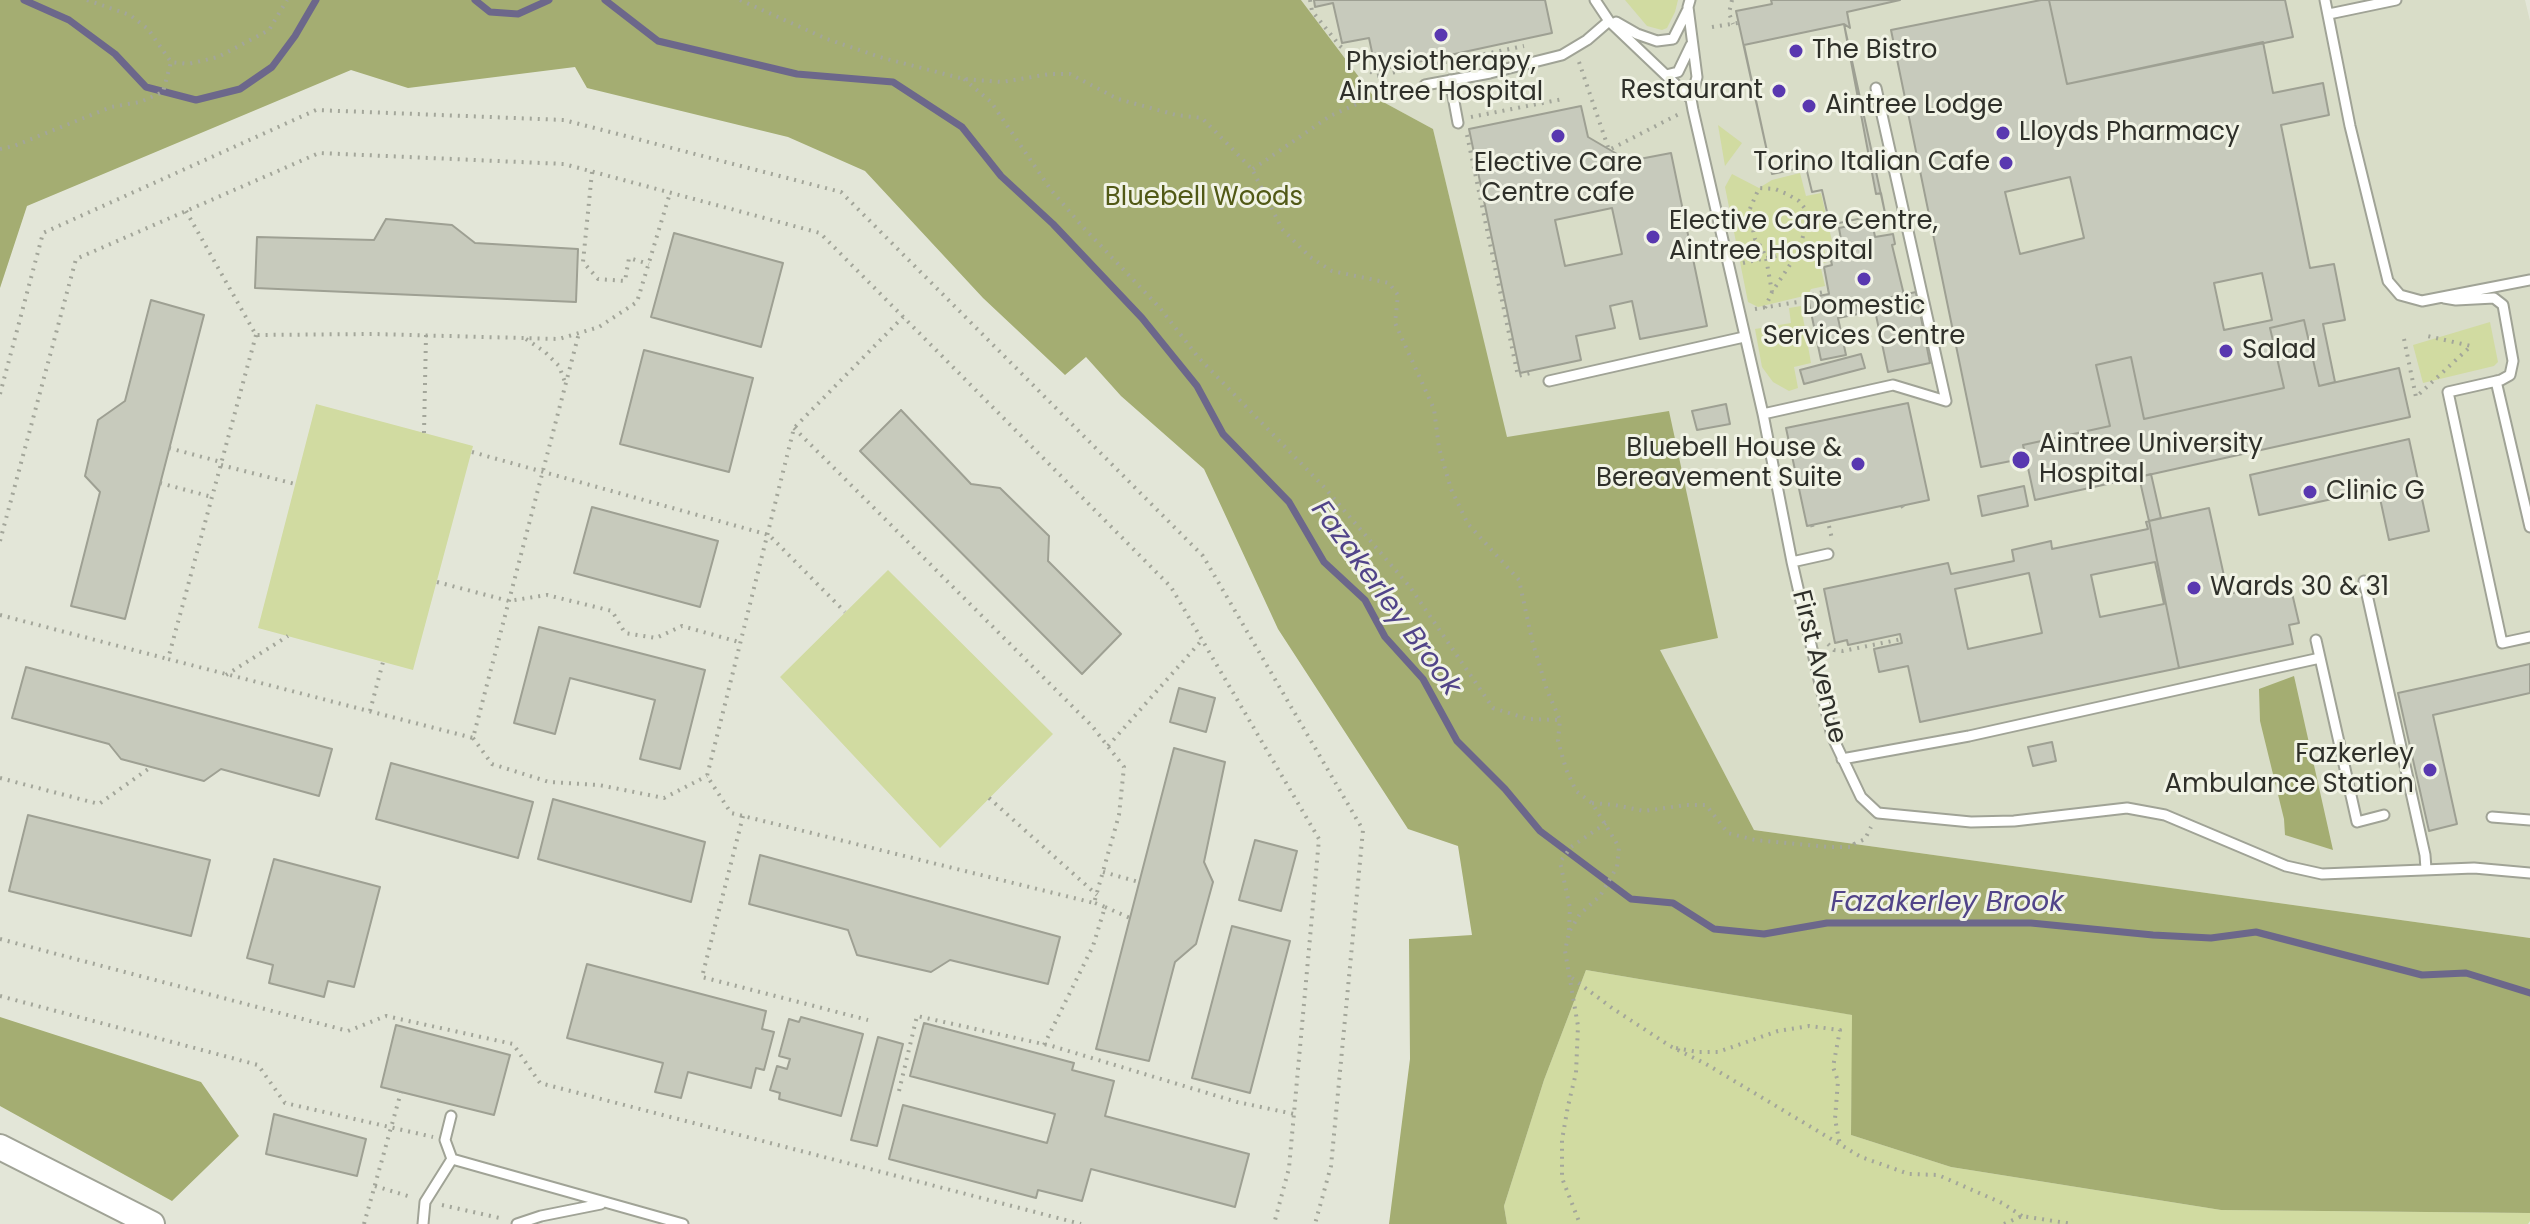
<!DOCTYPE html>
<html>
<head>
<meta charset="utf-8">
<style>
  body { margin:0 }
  canvas { display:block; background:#e3e6d8 }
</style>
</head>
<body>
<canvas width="2530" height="1224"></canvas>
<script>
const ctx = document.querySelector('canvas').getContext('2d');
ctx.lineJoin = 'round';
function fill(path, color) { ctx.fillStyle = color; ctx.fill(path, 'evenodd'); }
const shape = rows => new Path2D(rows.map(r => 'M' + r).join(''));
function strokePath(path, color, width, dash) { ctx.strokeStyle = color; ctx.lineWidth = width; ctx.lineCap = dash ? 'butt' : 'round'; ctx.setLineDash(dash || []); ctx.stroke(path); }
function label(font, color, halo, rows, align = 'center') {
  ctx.font = font + ' Poppins,sans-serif'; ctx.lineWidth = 6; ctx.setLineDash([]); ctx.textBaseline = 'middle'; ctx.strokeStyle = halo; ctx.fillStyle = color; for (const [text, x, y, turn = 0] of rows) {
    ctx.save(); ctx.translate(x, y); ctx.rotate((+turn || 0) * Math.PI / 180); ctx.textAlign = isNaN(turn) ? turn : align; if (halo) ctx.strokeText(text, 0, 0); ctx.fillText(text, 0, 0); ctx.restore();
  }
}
const built = shape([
  [1301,0,2525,0,2530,21,2530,938,1754,830,1587,511,1517,482,1433,129,1374,97]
]);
const green = shape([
  [1625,0,1678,0,1675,12,1667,28,1662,30,1647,26],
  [1718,125,1742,143,1725,166],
  [1800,173,1806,196,1821,193,1832,241,1823,244,1827,262,1820,264,1825,286,1811,289,1808,295,1758,307,1748,302,1725,187,1732,174,1759,188,1772,180],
  [1801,306,1811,363,1794,367,1798,388,1789,391,1773,382,1762,367,1755,329,1791,323,1789,308],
  [2490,322,2498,362,2494,366,2423,383,2413,345],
  [316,404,473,446,413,670,258,628],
  [888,570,1053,734,940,848,780,677],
  [1586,970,1853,1015,1851,1135,1951,1167,2221,1210,2530,1213,2530,1221,2528,1224,1507,1224,1504,1206,1544,1080]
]);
const forest = shape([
  [0,0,1301,0,1374,97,1433,129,1507,437,1669,411,1718,638,1660,650,1754,830,2530,938,2530,1213,2221,1210,1951,1167,1851,1135,1852,1015,1586,970,1544,1080,1504,1206,1507,1224,1389,1224,1410,1059,1409,939,1472,935,1458,846,1408,829,1278,629,1204,469,1121,396,1086,357,1065,375,983,298,865,171,788,137,587,88,575,67,408,88,351,70,27,206,0,288],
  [2294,676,2333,850,2285,835,2284,819,2260,721,2259,689],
  [0,1017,201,1082,239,1136,172,1201,0,1106]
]);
const stream = shape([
  [24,0,69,20,115,54,146,87,196,100,240,89,272,67,295,36,316,0],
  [475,0,490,12,518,14,549,0],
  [605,0,658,41,797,74,893,82,962,127,1001,176,1053,224,1142,318,1197,386,1223,434,1289,502,1324,562,1365,600,1385,637,1423,679,1457,741,1505,789,1540,831,1631,899,1673,903,1714,929,1764,934,1827,923,2031,923,2153,935,2211,938,2256,932,2422,975,2466,973,2530,993]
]);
const building = shape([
  [1314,0,1545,0,1552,33,1376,71,1369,38,1342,43,1333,3,1315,7,1314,0],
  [1771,0,1900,0,1847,12,1850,28,1844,24,1876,194,1881,193,1885,213,1830,225,1822,190,1812,192,1806,167,1772,174,1736,11,1772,4,1771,0],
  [2041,0,2049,0,2067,84,2263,42,2273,93,2323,83,2329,115,2281,125,2310,268,2334,264,2345,320,2323,324,2335,382,2319,386,2304,320,2270,328,2284,388,2144,419,2131,357,2096,365,2110,426,2023,445,2026,458,1981,467,1891,30,2041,0],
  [2070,177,2084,238,2020,254,2005,192,2070,177],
  [2262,273,2272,320,2224,330,2214,283,2262,273],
  [2049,0,2285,0,2293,37,2067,84,2049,0],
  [1844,24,1885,213,1830,225,1822,190,1812,192,1806,167,1772,174,1744,45,1844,24],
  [1581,106,1588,137,1629,161,1671,153,1707,326,1640,339,1632,301,1610,306,1615,328,1576,336,1581,360,1520,373,1469,129,1581,106],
  [1612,208,1622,254,1565,266,1555,220,1612,208],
  [386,219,452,225,475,243,578,249,576,302,255,288,257,237,374,240,386,219],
  [1872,221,1875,237,1893,234,1895,244,1892,245,1904,295,1856,304,1858,314,1838,318,1846,355,1821,360,1808,298,1829,294,1824,267,1832,265,1828,248,1842,245,1839,228,1872,221],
  [674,233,783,263,761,347,651,317,674,233],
  [1916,292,1930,363,1888,372,1873,301,1916,292],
  [151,300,204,315,125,619,71,606,100,492,85,476,98,420,125,401,151,300],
  [2304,320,2319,386,2399,368,2410,417,2035,500,2023,445,2110,426,2096,365,2131,357,2144,419,2284,388,2270,328,2304,320],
  [644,350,753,378,729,472,620,444,644,350],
  [1861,354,1865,368,1804,384,1800,370,1861,354],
  [1908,403,1929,500,1807,526,1786,428,1908,403],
  [1726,404,1730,424,1697,430,1692,411,1726,404],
  [901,410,971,484,1000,488,1049,536,1048,561,1121,634,1082,674,860,451,901,410],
  [2409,439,2429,531,2389,540,2378,489,2259,515,2250,475,2409,439],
  [2151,474,2161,518,2149,521,2139,477,2151,474],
  [2024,486,2028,506,1982,516,1978,496,2024,486],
  [592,507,718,541,700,607,574,573,592,507],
  [2209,508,2228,594,2281,583,2284,595,2292,593,2299,623,2289,625,2293,644,2179,668,2149,521,2209,508],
  [2149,521,2179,668,1920,722,1908,666,1879,672,1874,649,1902,643,1900,634,1848,645,1847,640,1835,643,1824,589,1948,563,1951,574,2014,561,2012,550,2051,541,2052,549,2148,529,2146,522,2149,521],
  [2155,562,2164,604,2100,617,2091,575,2155,562],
  [2029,573,2042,633,1968,649,1955,589,2029,573],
  [539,627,705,670,680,769,640,759,655,700,570,678,555,734,514,723,539,627],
  [2530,664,2530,693,2433,715,2457,824,2429,831,2398,693,2530,664],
  [26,667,332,749,319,796,221,769,204,781,121,759,109,744,12,718,26,667],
  [1179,688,1215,698,1206,732,1170,722,1179,688],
  [2052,742,2056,761,2033,766,2028,747,2052,742],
  [1174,748,1225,762,1204,862,1213,882,1196,944,1175,962,1149,1061,1096,1049,1174,748],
  [391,763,533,802,518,858,376,819,391,763],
  [553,799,705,842,691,902,538,859,553,799],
  [28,815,210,860,191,936,9,891,28,815],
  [1255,840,1297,851,1281,911,1239,900,1255,840],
  [760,855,1060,937,1048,984,950,960,931,972,857,955,848,930,749,904,760,855],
  [274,859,380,887,354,987,328,981,324,997,269,983,273,965,247,958,274,859],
  [1232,926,1290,941,1250,1093,1192,1078,1232,926],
  [587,964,766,1011,762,1029,774,1032,764,1070,756,1068,751,1088,688,1072,681,1098,655,1092,663,1063,567,1038,587,964],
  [801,1017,863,1034,841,1116,779,1099,780,1093,770,1090,777,1066,787,1069,790,1059,779,1056,789,1019,799,1022,801,1017],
  [924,1023,1074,1063,1072,1070,1114,1081,1105,1116,1249,1154,1235,1207,1091,1169,1082,1201,1038,1190,1036,1198,889,1159,903,1105,1047,1143,1055,1114,910,1076,924,1023],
  [396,1025,510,1055,494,1115,381,1087,396,1025],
  [878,1037,903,1044,877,1146,851,1140,878,1037],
  [274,1114,366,1139,357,1176,266,1154,274,1114]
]);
const path = shape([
  [87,0,130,15,148,29,171,62,188,64,218,57,269,30,287,0],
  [740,0,827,39,883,58,964,79,1002,82,1050,74,1070,74,1118,99,1176,115,1202,118,1252,169,1282,229,1310,257,1332,271,1389,283,1398,295,1395,323,1434,409,1439,448,1451,489,1468,524,1519,580,1532,640,1547,690,1560,720,1558,741,1566,769,1576,791,1592,803,1619,847,1617,867,1600,896,1580,914,1569,932,1565,951,1578,1026,1576,1073,1568,1106,1562,1140,1562,1178,1580,1224],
  [1310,0,1312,11,1340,46,1376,76,1421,67,1422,71],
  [1732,0,1729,13,1733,24],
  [1712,27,1738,23],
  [1579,62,1609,150,1679,114],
  [1421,67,1524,46],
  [964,79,991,102,1051,190,1082,226,1160,308,1198,357,1324,487,1410,587,1493,708,1528,719,1560,720],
  [1471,117,1563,99],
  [1467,135,1518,376,1535,372],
  [0,149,14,146,111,107,140,102,163,92,171,62],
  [1253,169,1330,116,1388,90,1410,87],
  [592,172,583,262,598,279,625,281,629,258,649,264],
  [186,211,256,335,373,334,559,339,599,327,637,302,670,193],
  [1743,263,1836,243],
  [1765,308,1772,292,1799,251,1806,225,1807,211,1799,201,1787,194,1775,189,1759,188,1749,211,1755,239,1762,248,1766,258,1772,292],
  [1755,309,1804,301,1803,296,1829,291],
  [256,335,168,659,473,738,579,333],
  [526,339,545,352,559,366,565,382],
  [2404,339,2416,397,2471,346,2423,335],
  [0,394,43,233,316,110,564,120,841,192,1203,556,1363,830,1331,1166,1315,1224],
  [794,428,1092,726,1124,767,1119,815,1094,903,731,813,707,776,794,428,903,317],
  [424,433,426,335],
  [169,448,221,462],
  [472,452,769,535,845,612],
  [221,465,295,484],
  [160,483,212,497],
  [1902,506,1904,509],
  [1812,525,1813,529],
  [1829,526,1832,539],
  [0,541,76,259,319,153,564,164,820,233,1171,587,1319,839,1289,1168,1274,1224],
  [437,582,509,601,547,595,612,611,625,633,656,638,682,626,739,642],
  [0,615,168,659],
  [1828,644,1834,650,1843,651,1902,639],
  [226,675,288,636],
  [370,711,383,662],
  [473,738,492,764,549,782,599,785,664,798,707,776],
  [1108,746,1202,640],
  [0,778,99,804,151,767],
  [989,798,1097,895],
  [1592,803,1615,805,1644,811,1686,805,1706,805,1728,833,1755,840,1829,847,1853,847,1854,844,1865,839,1871,827],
  [743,816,702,977,868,1020],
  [1103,872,1139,882],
  [1105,907,1130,918],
  [1569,930,1570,908,1560,862,1571,847,1606,823],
  [0,939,348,1031,386,1016,513,1044,540,1083,1081,1224],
  [1572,978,1612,1008,1670,1046,1706,1064,1861,1157,1909,1174,1938,1175,2002,1203,2022,1216],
  [0,996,258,1065,285,1103,433,1137],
  [1044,1045,1093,946,1105,907,1095,903],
  [1676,1048,1698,1052,1718,1052,1778,1031,1809,1026,1840,1030,1833,1067,1838,1081,1835,1119,1840,1145],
  [899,1091,917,1016,1052,1046,1237,1102,1294,1114],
  [375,1186,411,1197],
  [442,1205,504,1219],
  [364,1224,401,1092],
  [2004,1224,2022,1216,2073,1224]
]);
const service = shape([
  [1595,0,1609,21,1691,99],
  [1690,0,1688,7,1697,77,1691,99,1693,110,1763,414,1792,562,1832,736,1861,797,1878,813,1971,822,2014,821,2127,808,2165,815,2286,866,2322,874,2474,868,2530,873],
  [2325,0,2350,126,2388,281,2400,295,2422,301,2530,280],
  [2329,14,2396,0],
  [1616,22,1637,34,1657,41,1673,39,1687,11],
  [1666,75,1678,72,1691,45],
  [1450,80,1458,123],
  [1425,85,1490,73,1562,55,1587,40,1609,21],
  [2444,298,2456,300,2494,298,2503,305,2513,361,2510,375,2501,380,2448,392,2502,643,2530,637],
  [1549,381,1744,337],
  [2496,381,2530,527],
  [1763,414,1893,385,1946,401,1876,88],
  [1792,562,1828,554],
  [2364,581,2425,855,2426,869],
  [2316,640,2357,822,2384,815],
  [1842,759,1969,736,2320,658],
  [2492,817,2530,820],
  [451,1116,445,1140,452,1159],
  [423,1224,425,1202,452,1159,683,1224],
  [517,1224,541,1216,601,1204]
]);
const tertiary = shape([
  [0,1147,152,1224]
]);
const markers = [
  [1441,35,8,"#5938b0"],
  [1796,51,8,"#5938b0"],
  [1779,91,8,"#5938b0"],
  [1809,106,8,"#5938b0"],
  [2003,133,8,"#5938b0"],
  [1558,136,8,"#5938b0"],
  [2006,163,8,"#5938b0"],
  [1653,237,8,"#5938b0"],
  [1864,279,8,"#5938b0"],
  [2226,351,8,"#5938b0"],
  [2021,460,10,"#5938b0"],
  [1858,464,8,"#5938b0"],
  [2310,492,8,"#5938b0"],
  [2194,588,8,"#5938b0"],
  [2430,770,8,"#5938b0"]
];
const poiNames = [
  ["The Bistro",1812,51],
  ["Physiotherapy,",1441,63,"center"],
  ["Aintree Hospital",1441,93,"center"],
  ["Restaurant",1763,91,"right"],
  ["Aintree Lodge",1825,106],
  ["Lloyds Pharmacy",2019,133],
  ["Torino Italian Cafe",1990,163,"right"],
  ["Elective Care",1558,164,"center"],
  ["Centre cafe",1558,194,"center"],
  ["Elective Care Centre,",1669,222],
  ["Aintree Hospital",1669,252],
  ["Domestic",1864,307,"center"],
  ["Services Centre",1864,337,"center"],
  ["Salad",2242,351],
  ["Aintree University",2039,445],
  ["Hospital",2039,475],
  ["Bluebell House &",1842,449,"right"],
  ["Bereavement Suite",1842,479,"right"],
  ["Clinic G",2326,492],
  ["Wards 30 & 31",2210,588],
  ["Fazkerley",2414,755,"right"],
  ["Ambulance Station",2414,785,"right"]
];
const parkNames = [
  ["Bluebell Woods",1204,198]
];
const streetNames = [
  ["First Avenue",1818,667,76]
];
const waterNames = [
  ["Fazakerley Brook",1385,599,54],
  ["Fazakerley Brook",1947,904]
];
fill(built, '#d9ddc8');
fill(green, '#d1dba1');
fill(forest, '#a4ad72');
strokePath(stream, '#6c678b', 7);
fill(building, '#c7cabc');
strokePath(building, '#9ea093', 2);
strokePath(service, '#a0a396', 13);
strokePath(tertiary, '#a0a396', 28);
strokePath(path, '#a3a69a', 4, [2, 6]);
strokePath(service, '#fff', 9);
strokePath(tertiary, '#fff', 24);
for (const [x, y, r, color] of markers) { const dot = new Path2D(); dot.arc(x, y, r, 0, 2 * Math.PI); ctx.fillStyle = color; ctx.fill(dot); strokePath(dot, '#f1f3e5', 3); }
label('26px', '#2f302a', '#f1f3e5', poiNames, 'left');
label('26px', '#515916', '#f1f3e5', parkNames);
label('26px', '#2f302a', '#f1f3e5', streetNames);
label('italic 28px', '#514489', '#f1f3e5', waterNames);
</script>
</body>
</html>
